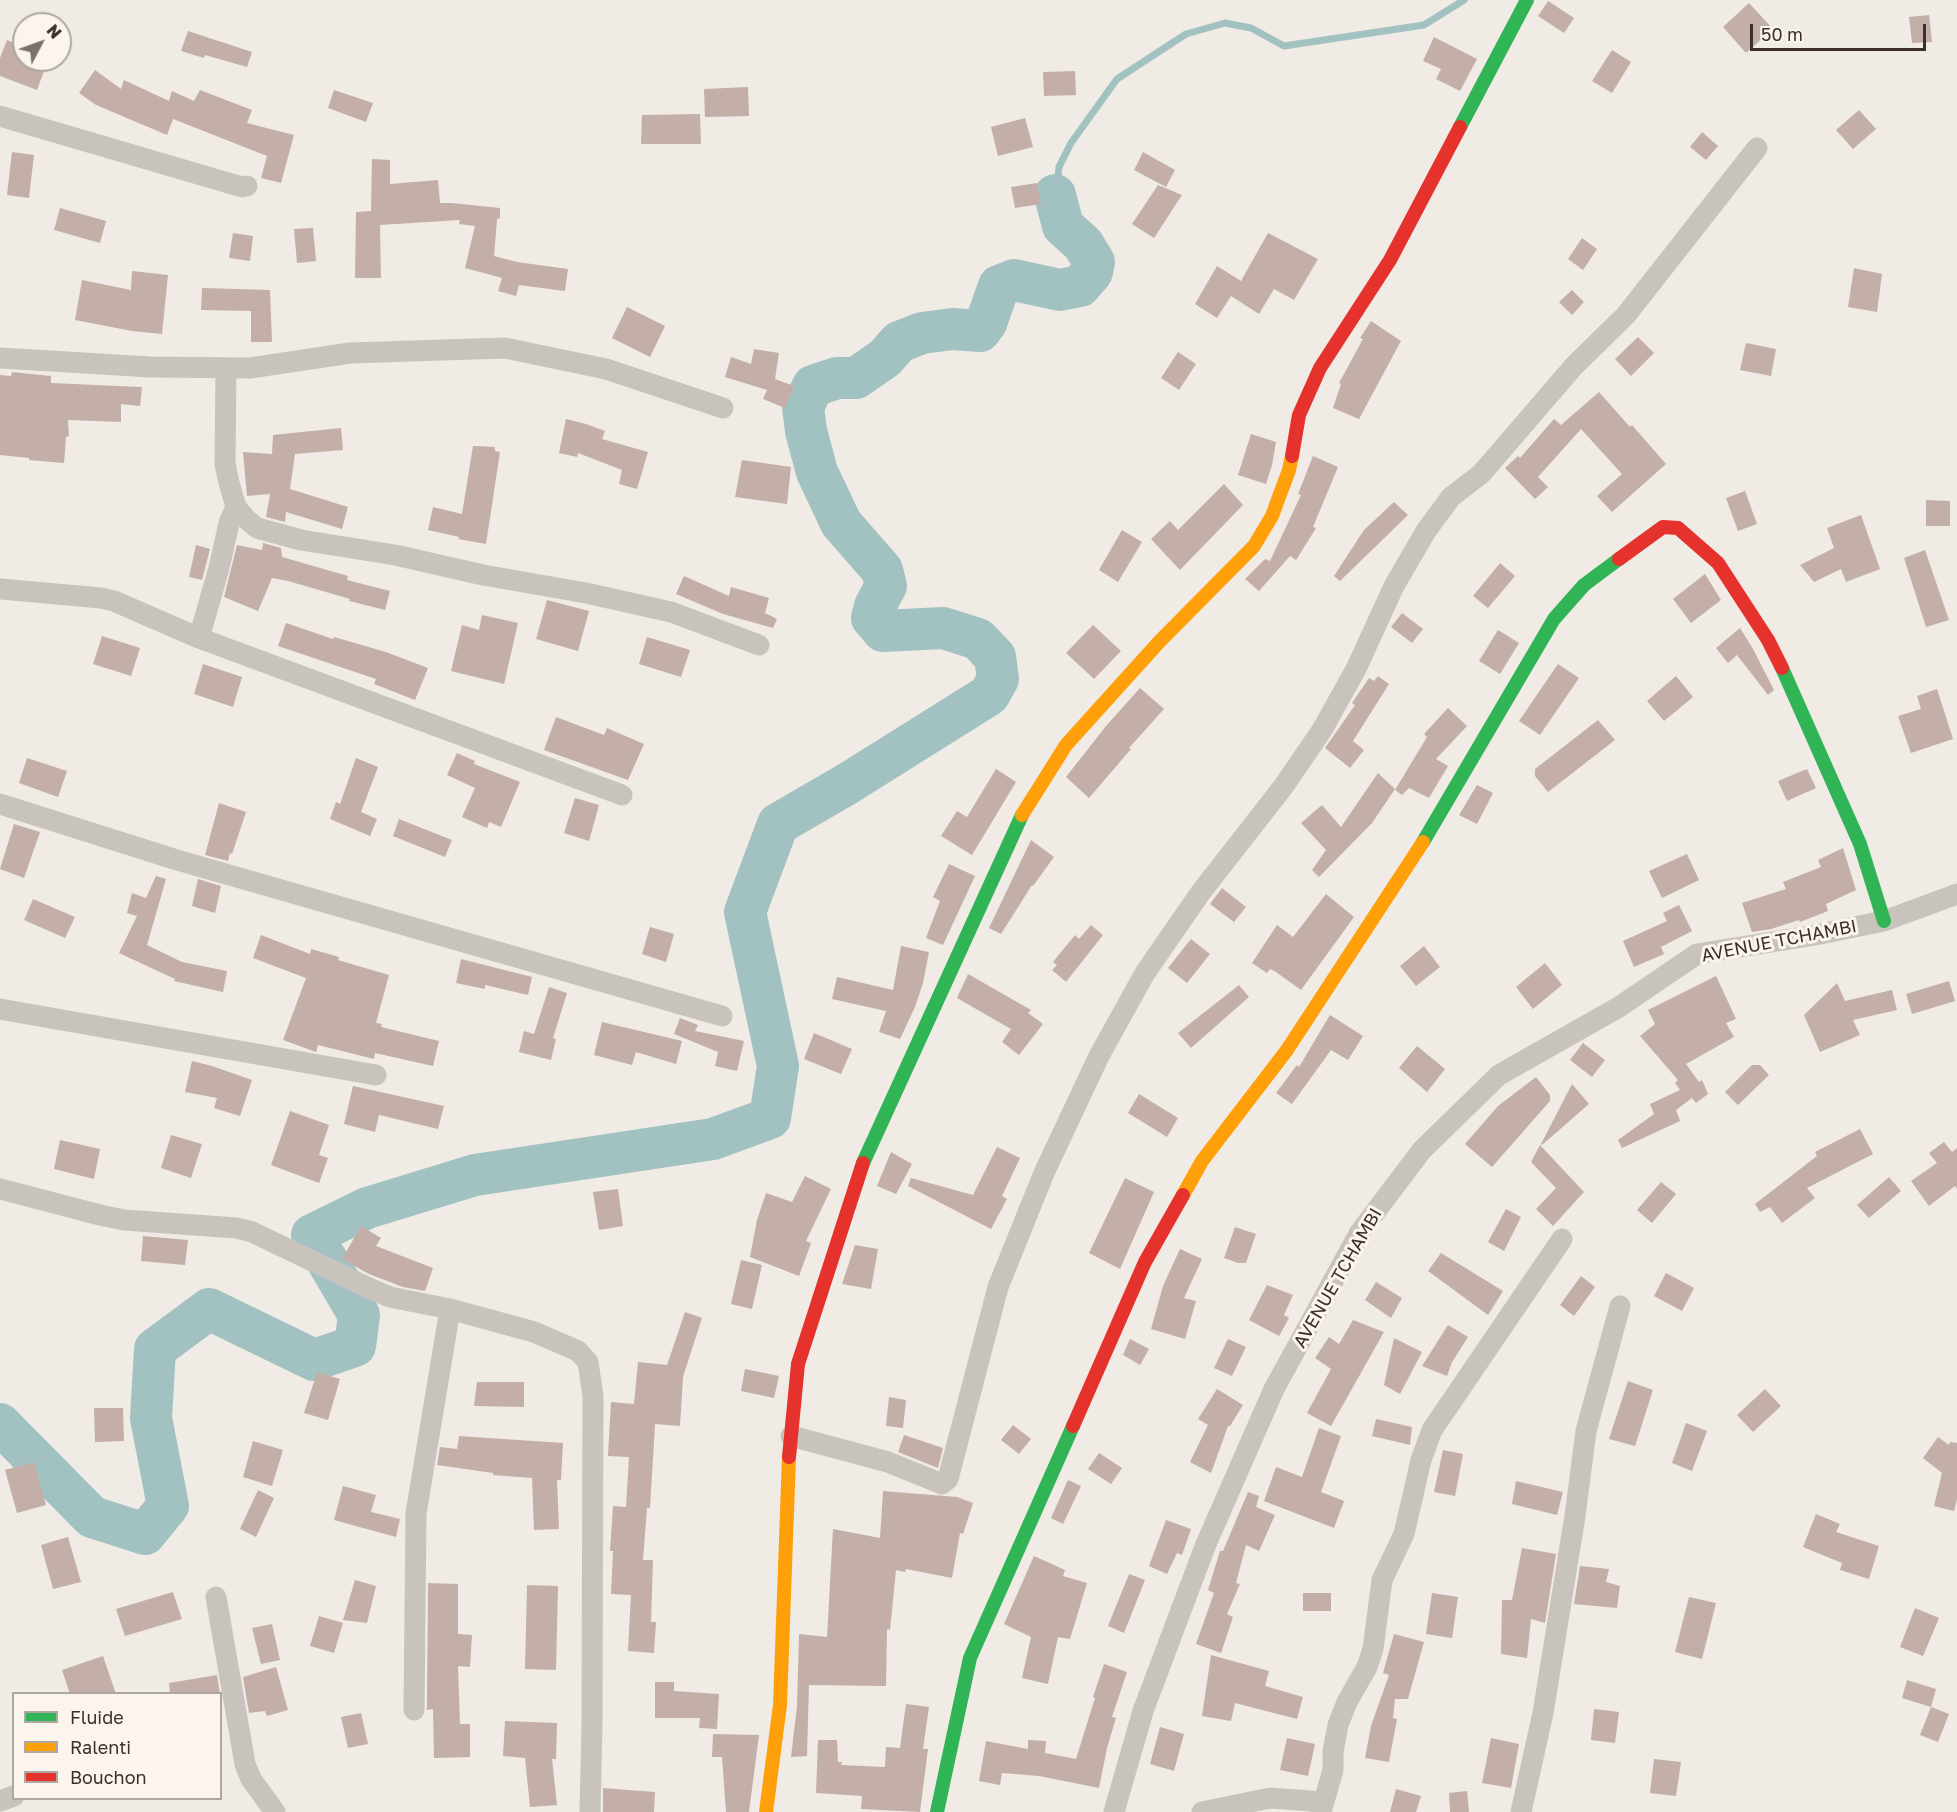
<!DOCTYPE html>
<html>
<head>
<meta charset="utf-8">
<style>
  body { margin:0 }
  #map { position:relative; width:1957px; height:1812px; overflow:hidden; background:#f0ebe5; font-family:"Golos Text",sans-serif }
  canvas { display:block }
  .legend { position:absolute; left:12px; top:1692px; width:210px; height:108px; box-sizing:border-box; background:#fbf5ee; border:2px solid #aea6a0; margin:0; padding:8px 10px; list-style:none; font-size:18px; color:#3b302b }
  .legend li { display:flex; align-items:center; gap:12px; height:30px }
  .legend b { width:30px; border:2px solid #aea6a0 }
  .north { position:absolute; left:12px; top:12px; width:60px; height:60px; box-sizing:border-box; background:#fbf5ee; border:2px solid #aea6a0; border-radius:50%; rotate:49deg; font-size:16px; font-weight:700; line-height:24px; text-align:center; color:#3b302b }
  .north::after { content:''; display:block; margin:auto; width:21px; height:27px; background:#7a716c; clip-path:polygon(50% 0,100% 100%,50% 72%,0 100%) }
  .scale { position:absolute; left:1750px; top:24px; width:176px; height:27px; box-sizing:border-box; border:3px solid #3b302b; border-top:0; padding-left:8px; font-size:18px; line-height:21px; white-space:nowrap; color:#3b302b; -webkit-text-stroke:4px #fbf5ee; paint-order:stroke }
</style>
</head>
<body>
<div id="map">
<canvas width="1957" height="1812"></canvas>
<ul class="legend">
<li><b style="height:8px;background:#30b455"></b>Fluide</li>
<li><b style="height:8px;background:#ff9f0a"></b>Ralenti</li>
<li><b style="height:8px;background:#e5322d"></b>Bouchon</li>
</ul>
<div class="north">N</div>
<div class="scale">50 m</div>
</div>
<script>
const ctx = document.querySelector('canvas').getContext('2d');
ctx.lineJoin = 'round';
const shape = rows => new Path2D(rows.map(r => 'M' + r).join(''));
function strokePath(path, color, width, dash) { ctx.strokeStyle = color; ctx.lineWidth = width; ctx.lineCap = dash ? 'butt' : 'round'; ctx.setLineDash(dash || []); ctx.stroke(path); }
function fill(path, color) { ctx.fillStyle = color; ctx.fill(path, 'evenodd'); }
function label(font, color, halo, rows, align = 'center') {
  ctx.font = font + ' "Golos Text",sans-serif'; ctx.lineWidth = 6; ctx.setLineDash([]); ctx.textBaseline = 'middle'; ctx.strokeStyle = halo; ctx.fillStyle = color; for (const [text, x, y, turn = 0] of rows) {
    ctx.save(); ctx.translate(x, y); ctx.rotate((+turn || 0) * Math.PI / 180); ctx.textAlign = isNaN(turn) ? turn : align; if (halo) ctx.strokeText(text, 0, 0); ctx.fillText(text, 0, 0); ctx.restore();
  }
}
const stream = shape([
  [1056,195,1059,167,1071,143,1117,79,1186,34,1225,23,1251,28,1284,46,1424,25,1464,0]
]);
const river = shape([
  [0,1424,92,1517,145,1534,168,1506,151,1418,155,1349,209,1309,314,1360,355,1346,359,1315,312,1235,367,1208,475,1175,713,1139,770,1118,778,1066,745,912,778,824,847,784,989,695,998,679,995,657,978,639,943,628,883,631,872,618,875,606,886,586,882,570,841,523,817,472,806,431,803,407,813,386,837,378,856,378,885,358,899,342,922,333,953,329,980,331,986,323,999,286,1014,280,1060,290,1080,286,1092,272,1094,262,1083,244,1063,226,1055,195]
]);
const building = shape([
  [1548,1,1574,18,1564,33,1538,16],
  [1749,3,1773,29,1746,53,1723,27],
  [1929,15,1932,42,1912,43,1909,17],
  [188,31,252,52,247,67,205,55,204,58,181,51],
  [1434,37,1477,59,1460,91,1436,79,1441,69,1423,61],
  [7,40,24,47,24,60,48,60,37,90,0,76,0,58],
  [1612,50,1631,62,1612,93,1592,81],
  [95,70,121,89,124,80,169,101,172,91,194,101,200,90,252,110,247,123,294,135,281,183,261,178,267,156,173,119,167,135,96,105,79,93],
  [1075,71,1076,95,1044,96,1043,72],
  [748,87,749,116,705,117,704,89],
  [334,90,373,103,366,122,328,108],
  [1859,110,1876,129,1853,149,1836,130],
  [700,114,701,144,641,144,642,115],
  [1025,118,1033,147,998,156,991,127],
  [1702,132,1718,146,1706,160,1690,147],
  [12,152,34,155,29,198,7,195],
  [1143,152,1175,170,1166,187,1134,170],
  [372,159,390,160,390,184,438,180,440,203,452,203,500,208,500,218,497,219,494,256,517,262,568,269,565,291,519,285,516,296,498,291,502,278,465,268,475,226,459,224,460,220,380,225,381,278,355,278,356,212,371,211],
  [1037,183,1041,204,1015,208,1011,187],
  [1158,185,1182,195,1154,238,1132,224],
  [60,208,106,221,100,243,54,230],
  [313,228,316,261,297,263,294,229],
  [233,233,253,236,250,261,229,258],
  [1268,233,1318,259,1294,300,1274,289,1259,314,1231,296,1217,318,1195,304,1217,266,1241,281],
  [1582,238,1597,249,1583,270,1568,259],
  [1854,268,1882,274,1877,312,1848,307],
  [132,271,168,275,162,334,132,331,75,320,82,280,131,290],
  [202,288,270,290,272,342,251,342,251,311,201,310],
  [1572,290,1584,302,1572,315,1559,302],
  [627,307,665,326,650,357,612,338],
  [1371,321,1401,341,1359,419,1333,408,1341,384,1339,383,1363,339,1360,338],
  [1638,337,1654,353,1631,376,1615,359],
  [1746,343,1776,349,1771,376,1740,370],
  [754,349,779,353,775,379,794,386,785,408,763,399,767,390,725,377,731,357,751,364],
  [1178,352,1196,364,1179,390,1161,378],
  [12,372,51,376,51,383,142,387,140,406,121,404,121,422,68,420,69,436,66,437,64,463,29,460,29,458,0,455,0,375,11,376],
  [1599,392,1630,427,1632,425,1666,464,1612,512,1597,496,1622,474,1581,429,1538,477,1548,487,1535,499,1505,468,1518,456,1520,458,1554,419,1561,425],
  [566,419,586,424,605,431,602,439,648,452,637,489,619,484,622,470,578,453,577,457,559,453],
  [341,428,343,450,295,454,290,489,348,507,342,529,286,512,285,522,266,517,270,494,247,496,243,452,272,454,273,435],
  [1251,434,1276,442,1272,465,1266,484,1238,475],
  [473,446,495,447,495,451,500,452,486,544,458,539,459,537,428,530,433,507,462,514],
  [1313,456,1338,467,1313,527,1316,528,1296,560,1290,556,1259,591,1245,579,1265,559,1270,561,1301,495,1298,494],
  [742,460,791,467,787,504,735,497],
  [1224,484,1243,505,1180,570,1151,539,1170,521,1178,530],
  [1745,491,1757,524,1738,531,1726,498],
  [1926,500,1950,501,1950,526,1926,526],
  [1394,502,1408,515,1340,581,1334,576,1364,530],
  [1861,515,1880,569,1846,582,1841,569,1814,582,1800,565,1834,548,1827,528],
  [1122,530,1142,542,1118,582,1099,570],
  [263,543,281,548,282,557,348,576,347,580,390,591,385,610,349,601,350,599,288,581,272,578,258,611,224,597,237,545,262,550],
  [196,545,210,549,202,580,189,577],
  [1925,550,1949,620,1926,627,1904,558],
  [1500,563,1515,576,1488,608,1473,596],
  [1705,574,1721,600,1691,623,1673,599],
  [684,576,729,596,731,587,769,598,765,613,777,619,773,628,723,614,676,594],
  [547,600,589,611,578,651,536,639],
  [1402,613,1423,629,1412,643,1391,627],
  [482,615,518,623,504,684,451,671,462,625,479,630],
  [286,623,333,639,334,637,386,652,428,668,415,700,374,684,376,679,278,646],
  [1093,625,1121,651,1094,679,1066,653],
  [1740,628,1753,649,1774,690,1768,695,1737,655,1728,663,1716,648],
  [1498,630,1519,643,1500,674,1479,661],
  [102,636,140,648,131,676,93,664],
  [647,637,690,650,681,677,639,664],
  [203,664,242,677,233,707,194,694],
  [1558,664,1579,678,1540,735,1519,721],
  [1378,676,1389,684,1353,741,1364,750,1350,768,1325,748,1355,705,1352,703,1369,678,1374,681],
  [1676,676,1693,697,1664,721,1647,701],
  [1140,688,1164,709,1129,748,1131,749,1089,798,1066,777,1106,726],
  [1937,689,1953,739,1911,753,1898,716,1921,709,1917,696],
  [1448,708,1467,726,1436,759,1448,766,1429,798,1409,788,1402,795,1395,790,1427,737,1424,734],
  [556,717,604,735,607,728,644,744,628,780,544,750],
  [1598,720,1615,740,1548,792,1535,776,1535,769],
  [457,753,475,761,474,764,520,782,501,827,489,822,487,828,462,817,475,788,447,775],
  [27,758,67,771,58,797,19,783],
  [356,758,378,767,361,812,377,819,370,836,330,819,336,802,340,804],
  [996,769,1016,782,972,855,941,836,957,811,967,817],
  [1807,769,1816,788,1787,801,1778,781],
  [1378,773,1395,789,1372,823,1319,877,1312,870,1326,850,1301,823,1322,805,1341,827],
  [1477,785,1493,793,1477,824,1459,815],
  [575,798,599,805,589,841,564,833],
  [219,803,246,812,232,854,230,853,228,861,205,855],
  [399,819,452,840,445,857,393,836],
  [14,824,40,832,24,878,0,869],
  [1031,840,1054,857,1033,886,1032,885,1001,934,989,928],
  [1843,848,1856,890,1826,904,1828,911,1800,922,1799,920,1771,929,1752,932,1742,903,1786,889,1783,882,1821,867,1818,860],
  [1687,854,1699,880,1662,898,1649,871],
  [949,864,975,876,943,945,926,938,940,901,933,897],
  [156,876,166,879,147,945,182,962,227,971,223,992,174,981,175,979,119,953,137,916,127,913,132,893,146,898],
  [198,879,221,886,215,913,192,906],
  [1222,888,1246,907,1234,922,1210,904],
  [1326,894,1354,917,1301,990,1276,972,1270,969,1267,973,1252,963,1277,925,1293,937],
  [33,899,75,917,65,938,24,920],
  [1679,905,1692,931,1661,947,1664,954,1634,967,1623,941,1667,921,1663,913],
  [1091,925,1103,935,1066,982,1052,970,1057,965,1053,962,1075,935,1079,939],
  [650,927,674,934,666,962,642,954],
  [261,935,310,954,311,949,339,957,338,960,389,975,376,1023,382,1024,381,1027,439,1041,433,1066,375,1053,374,1059,318,1045,316,1052,283,1040,306,978,253,958],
  [1191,939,1210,954,1187,983,1168,968],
  [901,946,929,952,923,983,915,1007,900,1039,879,1032,886,1011,832,999,837,977,893,990],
  [1424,946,1440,967,1416,986,1400,966],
  [461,959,532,977,528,995,485,985,485,989,456,983],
  [1545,963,1562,985,1533,1009,1516,987],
  [968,974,1031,1010,1028,1013,1043,1024,1019,1055,1002,1042,1011,1029,957,998],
  [1716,976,1736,1019,1726,1023,1734,1037,1686,1064,1699,1082,1702,1080,1708,1094,1696,1103,1692,1098,1676,1110,1680,1121,1622,1148,1618,1140,1654,1114,1650,1104,1680,1090,1675,1083,1678,1080,1640,1036,1655,1024,1648,1010],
  [1949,981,1955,1001,1912,1014,1906,994],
  [1837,983,1845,1001,1892,990,1897,1010,1853,1020,1860,1035,1820,1052,1804,1015],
  [1239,985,1249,997,1191,1048,1178,1033],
  [549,987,567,993,553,1038,556,1039,551,1060,519,1052,524,1031,534,1034],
  [1330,1015,1363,1036,1348,1060,1331,1050,1292,1104,1276,1093,1297,1065,1299,1067],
  [680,1018,698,1025,695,1031,744,1041,737,1071,715,1066,718,1052,674,1034],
  [602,1022,682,1041,676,1064,636,1052,632,1065,594,1055],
  [814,1033,852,1049,841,1074,804,1059],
  [1583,1043,1605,1060,1592,1077,1570,1060],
  [1417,1046,1445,1069,1427,1092,1399,1068],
  [192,1061,212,1066,252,1080,240,1116,214,1108,217,1098,185,1092],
  [1752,1065,1760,1065,1769,1075,1738,1105,1725,1092],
  [1536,1077,1550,1095,1550,1101,1492,1167,1465,1144,1498,1106],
  [1572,1084,1589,1104,1542,1145,1541,1144],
  [353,1086,444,1106,438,1129,379,1115,375,1132,344,1124],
  [1139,1094,1178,1118,1167,1137,1128,1113],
  [290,1111,329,1125,319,1155,328,1158,319,1183,271,1165],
  [1860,1129,1873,1154,1807,1188,1815,1198,1782,1223,1770,1207,1760,1212,1755,1204,1817,1156,1815,1152],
  [171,1135,202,1144,191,1178,161,1168],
  [60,1140,100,1149,94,1179,54,1169],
  [1944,1142,1952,1152,1957,1148,1957,1189,1955,1186,1929,1206,1911,1181,1937,1163,1929,1153],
  [1540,1145,1584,1192,1553,1226,1536,1209,1556,1188,1531,1162],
  [997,1147,1020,1158,1002,1196,1007,1199,991,1229,908,1186,911,1178,973,1195],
  [891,1152,912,1164,896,1194,877,1186],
  [805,1176,831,1189,806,1241,811,1243,799,1276,750,1257,757,1220,766,1193,792,1202],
  [1889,1177,1901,1191,1869,1218,1857,1205],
  [1125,1178,1154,1192,1120,1269,1089,1253],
  [1661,1182,1676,1194,1652,1223,1637,1210],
  [618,1189,623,1226,599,1230,593,1192],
  [1506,1209,1521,1217,1504,1251,1488,1242],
  [361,1226,381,1238,376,1246,433,1268,425,1291,403,1287,369,1274,342,1259],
  [1235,1227,1256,1234,1246,1263,1238,1263,1224,1258],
  [143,1236,188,1240,185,1265,141,1261],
  [855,1245,878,1249,871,1289,842,1284],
  [1180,1249,1202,1259,1184,1298,1196,1301,1185,1339,1151,1329,1163,1286],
  [1441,1253,1503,1291,1488,1315,1428,1271],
  [741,1260,762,1265,752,1309,731,1304],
  [1666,1273,1694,1288,1682,1311,1654,1296],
  [1581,1276,1595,1287,1574,1316,1560,1305],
  [1376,1282,1402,1298,1391,1318,1365,1300],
  [1267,1285,1293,1295,1284,1315,1289,1318,1279,1336,1249,1320],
  [685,1312,702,1318,683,1377,680,1426,655,1424,650,1508,647,1508,643,1560,653,1560,651,1622,656,1622,654,1653,628,1651,631,1595,611,1594,613,1551,610,1551,613,1506,626,1507,629,1457,608,1456,611,1402,634,1404,638,1362,667,1365],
  [1353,1320,1384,1332,1331,1426,1307,1413,1331,1369,1315,1358,1329,1337,1339,1344],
  [1448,1325,1468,1337,1452,1362,1447,1376,1422,1366],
  [1394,1338,1422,1352,1400,1394,1384,1385],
  [1130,1339,1149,1349,1140,1365,1123,1355],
  [1228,1339,1246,1347,1232,1376,1214,1368],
  [745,1369,779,1376,774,1398,741,1391],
  [317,1372,340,1379,328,1420,304,1413],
  [1628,1381,1653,1390,1635,1446,1609,1439],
  [477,1382,524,1382,524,1407,474,1406],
  [1217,1389,1243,1405,1230,1426,1228,1426,1211,1473,1190,1462,1208,1425,1198,1419],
  [1765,1389,1781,1406,1753,1432,1737,1415],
  [889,1397,906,1400,903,1428,886,1426],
  [94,1408,123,1408,124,1441,95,1442],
  [1376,1419,1412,1427,1410,1445,1372,1436],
  [1686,1423,1707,1431,1692,1471,1672,1463],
  [1013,1425,1031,1439,1019,1454,1001,1440],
  [1319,1428,1341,1436,1321,1492,1344,1501,1334,1528,1264,1501,1276,1467,1302,1477],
  [904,1435,943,1448,938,1468,898,1452],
  [459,1436,563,1443,561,1480,557,1480,559,1529,534,1530,532,1478,493,1475,493,1473,437,1465,440,1447,457,1449],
  [1938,1437,1949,1445,1950,1442,1957,1443,1957,1499,1954,1511,1934,1506,1942,1473,1923,1458],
  [253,1441,283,1450,272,1486,243,1477],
  [1443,1450,1463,1454,1455,1496,1434,1492],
  [1099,1453,1122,1468,1111,1484,1088,1469],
  [34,1462,46,1505,17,1513,5,1470],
  [1068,1480,1081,1486,1063,1524,1051,1518],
  [1516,1481,1563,1492,1557,1515,1512,1504],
  [343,1486,376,1495,371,1512,400,1519,396,1537,334,1520],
  [258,1490,274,1498,256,1537,240,1529],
  [883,1491,957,1497,973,1503,963,1534,960,1533,952,1578,906,1569,905,1572,896,1570,890,1630,887,1629,886,1686,809,1685,807,1756,791,1757,797,1706,799,1634,827,1637,833,1529,880,1538],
  [1248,1492,1259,1496,1256,1507,1275,1515,1259,1551,1246,1545,1236,1583,1240,1584,1227,1614,1233,1617,1221,1653,1196,1644,1214,1593,1208,1590,1220,1551,1223,1551],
  [1816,1514,1840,1524,1836,1532,1879,1546,1869,1579,1840,1570,1842,1563,1803,1547],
  [1166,1520,1191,1529,1182,1555,1177,1553,1167,1574,1149,1566],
  [68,1537,81,1582,53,1589,41,1545],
  [1522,1548,1556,1554,1545,1623,1531,1619,1527,1658,1501,1654,1502,1600,1512,1600],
  [1034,1556,1065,1570,1063,1576,1087,1583,1070,1639,1058,1637,1048,1684,1022,1678,1031,1637,1004,1624],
  [1580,1566,1609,1569,1606,1582,1620,1586,1617,1608,1574,1604],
  [1129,1574,1145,1580,1124,1633,1108,1626],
  [355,1580,376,1586,367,1623,343,1620],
  [428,1583,458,1584,458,1634,472,1635,470,1667,458,1666,460,1724,470,1724,470,1757,434,1758,433,1709,427,1710],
  [527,1585,558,1586,556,1670,525,1669],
  [173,1592,182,1619,125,1636,116,1609],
  [1303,1593,1331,1593,1331,1611,1303,1611],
  [1432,1593,1458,1597,1452,1638,1426,1634],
  [1689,1597,1716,1603,1702,1659,1675,1652],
  [1915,1608,1939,1618,1923,1656,1900,1647],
  [319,1616,343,1623,334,1653,310,1646],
  [272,1624,280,1660,261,1664,252,1628],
  [1394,1634,1424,1642,1408,1699,1395,1699,1393,1718,1397,1719,1389,1762,1365,1758,1371,1726,1389,1675,1383,1673],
  [1211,1655,1269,1671,1265,1686,1303,1697,1297,1719,1235,1703,1231,1721,1202,1716],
  [103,1656,116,1694,70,1694,62,1670],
  [1104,1664,1127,1672,1112,1717,1116,1718,1107,1748,1099,1788,1039,1776,1002,1773,1000,1785,979,1781,986,1741,1028,1749,1028,1740,1046,1741,1045,1753,1076,1759,1095,1698,1093,1697],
  [276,1667,288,1710,267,1716,265,1711,249,1713,243,1677],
  [217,1675,220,1694,170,1694,169,1683],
  [1907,1680,1936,1689,1931,1707,1902,1698],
  [655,1682,674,1682,674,1691,719,1694,717,1729,699,1728,700,1718,655,1718],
  [906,1704,929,1707,923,1749,928,1749,920,1812,861,1809,862,1796,816,1793,818,1740,837,1740,838,1762,842,1762,841,1765,885,1767,886,1747,900,1748],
  [1931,1707,1949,1714,1938,1742,1920,1735],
  [1594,1709,1619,1712,1615,1743,1591,1740],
  [361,1713,368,1744,348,1748,341,1717],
  [505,1721,557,1723,556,1759,552,1759,557,1805,530,1807,525,1758,503,1756],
  [1160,1727,1184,1734,1174,1771,1150,1764],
  [713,1734,759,1735,749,1812,726,1812,722,1757,712,1757],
  [1287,1738,1315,1744,1308,1776,1280,1770],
  [1491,1738,1519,1744,1511,1788,1482,1783],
  [1654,1759,1681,1762,1676,1796,1650,1793],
  [603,1788,655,1792,654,1812,603,1812],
  [1396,1789,1421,1796,1416,1812,1390,1812],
  [1467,1791,1469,1812,1450,1812,1449,1793]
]);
const street = shape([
  [0,116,242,187,247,186],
  [0,358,151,367,250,368,350,353,505,348,606,369,723,408],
  [226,368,225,464,229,483,236,507,245,518,257,528,301,540,395,555,483,575,586,593,671,612,759,645],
  [0,589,101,598,114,601,199,638,622,795],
  [199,638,219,568,229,523,236,507],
  [0,804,177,860,722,1016],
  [0,1009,376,1075],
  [0,1189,100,1215,124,1220,237,1228,252,1232,371,1289,390,1297,450,1309,534,1332,578,1351,588,1362,593,1396,592,1725,590,1812],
  [791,1436,888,1462,942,1484,948,1479,998,1287,1044,1173,1099,1056,1145,973,1201,892,1283,787,1322,730,1356,669,1394,586,1426,531,1451,497,1481,474,1574,366,1626,315,1757,148],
  [216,1597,245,1764,251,1779,275,1812],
  [414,1710,416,1513,450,1309],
  [0,1801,14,1796],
  [1114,1812,1143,1711,1206,1544,1274,1389,1360,1232,1422,1150,1499,1075,1619,1007,1697,954,1815,935,1884,921,1957,894],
  [1202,1812,1270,1798,1324,1802],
  [1321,1812,1333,1770,1333,1751,1338,1725,1347,1702,1367,1667,1373,1649,1382,1580,1404,1534,1421,1460,1432,1430,1562,1239],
  [1521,1812,1543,1713,1575,1516,1586,1431,1620,1306]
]);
const fast = shape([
  [1460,127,1527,0],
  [1782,668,1860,844,1884,921],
  [1423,842,1554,619,1584,585,1619,559],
  [863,1163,1022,815],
  [937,1812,970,1658,1073,1426]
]);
const slow = shape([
  [1022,815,1066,745,1159,642,1254,546,1272,516,1289,470,1292,456],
  [1183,1195,1202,1161,1287,1050,1423,842],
  [766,1812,780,1705,789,1457]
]);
const jam = shape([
  [1292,456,1299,415,1320,368,1390,260,1460,127],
  [1619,559,1663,527,1678,528,1718,563,1768,640,1782,668],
  [1073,1426,1145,1262,1183,1195],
  [789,1457,798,1364,863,1163]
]);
const streetNames = [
  ["AVENUE TCHAMBI",1779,941,-11],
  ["AVENUE TCHAMBI",1338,1278,-60]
];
strokePath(stream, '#a1c2c1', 7);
strokePath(river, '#a1c2c1', 42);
fill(building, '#c3afa7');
strokePath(street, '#c9c3be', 21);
strokePath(fast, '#30b455', 14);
strokePath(slow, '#ff9f0a', 14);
strokePath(jam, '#e5322d', 14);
label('18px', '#3b302b', '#fbf5ee', streetNames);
</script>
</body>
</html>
